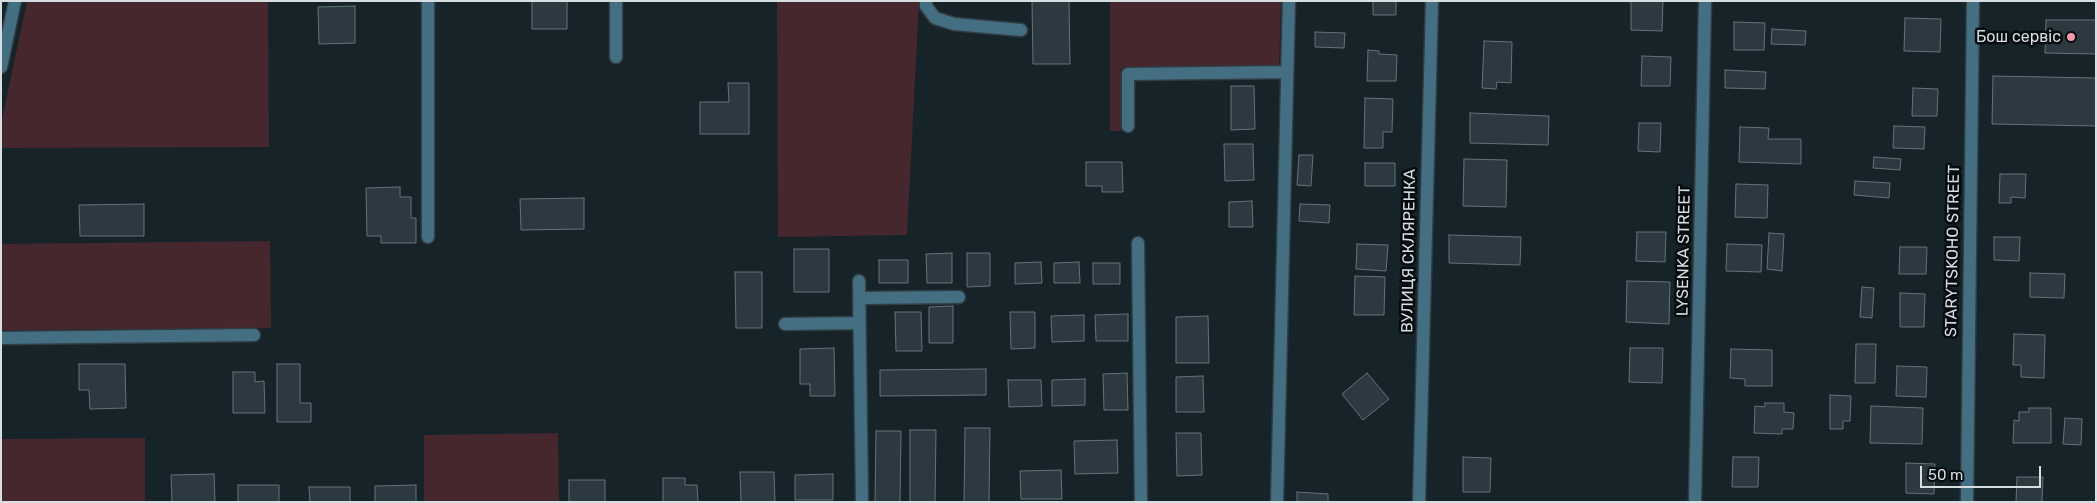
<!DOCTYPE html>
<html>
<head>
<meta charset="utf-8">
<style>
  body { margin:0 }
  #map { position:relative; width:2097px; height:503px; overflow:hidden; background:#162329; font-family:Rubik,sans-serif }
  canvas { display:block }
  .frame { position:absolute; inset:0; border:2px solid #d6dee2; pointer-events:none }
  .scale { position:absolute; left:1920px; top:466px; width:121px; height:22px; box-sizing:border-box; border:2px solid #d6dee2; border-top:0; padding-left:6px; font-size:15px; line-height:18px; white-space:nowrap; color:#d6dee2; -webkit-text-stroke:4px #060b0e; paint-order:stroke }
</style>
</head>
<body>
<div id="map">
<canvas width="2097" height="503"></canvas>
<div class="frame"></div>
<div class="scale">50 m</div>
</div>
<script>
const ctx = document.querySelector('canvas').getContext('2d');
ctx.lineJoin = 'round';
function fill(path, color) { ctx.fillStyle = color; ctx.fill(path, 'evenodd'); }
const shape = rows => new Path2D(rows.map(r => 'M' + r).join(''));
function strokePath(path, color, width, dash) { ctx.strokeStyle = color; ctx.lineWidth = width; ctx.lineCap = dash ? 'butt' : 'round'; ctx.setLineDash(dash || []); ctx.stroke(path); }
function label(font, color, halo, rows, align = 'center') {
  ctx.font = font + ' Rubik,sans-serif'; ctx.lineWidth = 5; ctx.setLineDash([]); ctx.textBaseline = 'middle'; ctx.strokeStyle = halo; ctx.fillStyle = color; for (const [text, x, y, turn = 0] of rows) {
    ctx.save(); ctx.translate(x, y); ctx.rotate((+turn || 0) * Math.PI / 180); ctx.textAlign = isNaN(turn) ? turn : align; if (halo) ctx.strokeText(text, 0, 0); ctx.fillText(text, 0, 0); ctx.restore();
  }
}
const green = shape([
  [27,1,268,1,269,147,1,148,1,124],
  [777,1,919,1,907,235,778,237],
  [1110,1,1281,1,1279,67,1121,69,1122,131,1110,131],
  [270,241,271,328,1,330,1,244],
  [558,433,559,502,424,502,424,435],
  [145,438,145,502,1,502,1,439]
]);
const building = shape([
  [532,1,567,1,567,29,532,29,532,1],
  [1032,1,1069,1,1070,64,1033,64,1032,1],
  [1373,1,1396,1,1396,15,1373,15,1373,1],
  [1631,1,1663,1,1662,31,1631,30,1631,1],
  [355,6,355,43,319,44,318,7,355,6],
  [1905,18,1941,19,1940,52,1904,51,1905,18],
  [2046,20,2096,20,2096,54,2045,53,2046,20],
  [1734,22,1765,23,1764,50,1734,50,1734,22],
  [1772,29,1806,31,1805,45,1771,44,1772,29],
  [1315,32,1345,33,1344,48,1315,47,1315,32],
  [1484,41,1512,42,1511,83,1497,82,1496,89,1482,88,1484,41],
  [1368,50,1379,51,1379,54,1397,55,1396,81,1367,81,1368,50],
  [1642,56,1671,57,1670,86,1641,86,1642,56],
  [1725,70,1766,72,1765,89,1725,88,1725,70],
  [1993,76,2096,78,2096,126,1992,124,1993,76],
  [728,83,749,83,749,134,700,134,700,102,729,102,728,83],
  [1231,86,1254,86,1255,129,1231,130,1231,86],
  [1913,88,1938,89,1937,116,1912,116,1913,88],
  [1365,98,1393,99,1392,132,1383,132,1383,148,1364,148,1365,98],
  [1470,113,1549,116,1548,145,1470,143,1470,113],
  [1639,123,1661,123,1660,152,1638,151,1639,123],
  [1894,126,1925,127,1924,149,1893,148,1894,126],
  [1740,127,1769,128,1768,139,1801,139,1801,164,1739,162,1740,127],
  [1224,144,1253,144,1254,180,1225,181,1224,144],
  [1299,155,1313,155,1311,186,1297,185,1299,155],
  [1874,157,1901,159,1900,170,1873,168,1874,157],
  [1464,159,1507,160,1506,207,1463,206,1464,159],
  [1086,162,1122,162,1123,192,1102,192,1102,186,1086,186,1086,162],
  [1365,163,1395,163,1395,186,1365,186,1365,163],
  [2000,174,2026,174,2025,198,2011,197,2011,203,1999,203,2000,174],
  [1855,181,1890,183,1889,198,1854,195,1855,181],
  [1736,184,1768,185,1767,218,1735,217,1736,184],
  [400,187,400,197,411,197,411,218,416,218,416,243,381,243,381,236,367,236,366,188,400,187],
  [584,198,584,229,521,230,520,199,584,198],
  [1252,201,1253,227,1229,227,1229,202,1252,201],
  [144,204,144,236,80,236,79,205,144,204],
  [1300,204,1330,205,1329,223,1299,221,1300,204],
  [1637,232,1666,232,1665,262,1636,261,1637,232],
  [1769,233,1784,234,1782,271,1767,269,1769,233],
  [1449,235,1521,237,1520,265,1449,263,1449,235],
  [1994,237,2020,237,2019,261,1994,260,1994,237],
  [1357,244,1388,245,1386,271,1356,269,1357,244],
  [1727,244,1762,245,1761,272,1726,271,1727,244],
  [1900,247,1927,247,1926,274,1899,274,1900,247],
  [794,249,829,249,829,292,794,292,794,249],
  [952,253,952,283,927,283,926,254,952,253],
  [967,253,990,253,990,286,967,287,967,253],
  [879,260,908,260,908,283,879,283,879,260],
  [1041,262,1042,283,1015,284,1015,263,1041,262],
  [1079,262,1080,283,1054,283,1054,263,1079,262],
  [1093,263,1120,263,1120,284,1093,284,1093,263],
  [735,272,762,272,762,328,736,328,735,272],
  [2030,273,2065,274,2064,298,2030,297,2030,273],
  [1355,276,1385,277,1384,315,1354,315,1355,276],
  [1627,281,1670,282,1669,324,1626,322,1627,281],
  [1862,287,1874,288,1872,318,1860,317,1862,287],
  [1900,293,1925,294,1924,327,1900,327,1900,293],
  [953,306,953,343,929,343,929,307,953,306],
  [895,312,921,312,922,351,896,351,895,312],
  [1010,312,1035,312,1035,348,1011,349,1010,312],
  [1128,314,1128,341,1096,341,1095,315,1128,314],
  [1084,315,1084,341,1052,342,1051,316,1084,315],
  [1208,316,1209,363,1176,363,1176,317,1208,316],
  [2014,334,2045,335,2044,378,2021,377,2021,365,2013,365,2014,334],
  [1856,344,1876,344,1875,383,1855,383,1856,344],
  [834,348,835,396,810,396,810,384,800,384,800,349,834,348],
  [1630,348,1663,348,1662,383,1629,382,1630,348],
  [1731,349,1772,350,1772,386,1745,386,1745,379,1730,378,1731,349],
  [79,364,125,364,126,408,90,409,89,390,79,390,79,364],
  [277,364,300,364,300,403,311,403,311,422,277,422,277,364],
  [1897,366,1927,367,1926,397,1896,396,1897,366],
  [986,369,986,395,880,396,880,370,986,369],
  [233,372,255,372,255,382,264,381,265,413,233,413,233,372],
  [1127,373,1128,410,1104,410,1103,374,1127,373],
  [1367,373,1389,399,1363,420,1342,394,1367,373],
  [1203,376,1204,412,1176,412,1176,377,1203,376],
  [1085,379,1085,405,1052,406,1052,380,1085,379],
  [1008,380,1041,380,1042,406,1009,407,1008,380],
  [1830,395,1851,396,1850,421,1843,421,1843,429,1830,429,1830,395],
  [1765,403,1784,403,1784,412,1794,413,1793,429,1782,429,1782,434,1754,433,1755,406,1765,407,1765,403],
  [1871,406,1923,408,1922,444,1870,443,1871,406],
  [2029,408,2051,408,2051,443,2013,443,2014,420,2019,421,2019,412,2029,412,2029,408],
  [2065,418,2082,419,2081,445,2063,444,2065,418],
  [965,428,990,428,989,502,964,502,965,428],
  [910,430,936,430,935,502,910,502,910,430],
  [876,431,901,431,900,502,875,502,876,431],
  [1176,433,1201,433,1202,475,1177,476,1176,433],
  [1117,440,1118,473,1075,474,1074,441,1117,440],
  [1463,457,1491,458,1490,492,1463,492,1463,457],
  [1733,457,1759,457,1758,487,1732,487,1733,457],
  [1906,463,1935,464,1934,494,1906,493,1906,463],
  [1061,470,1062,499,1021,499,1020,471,1061,470],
  [740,472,774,472,775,502,741,502,740,472],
  [214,474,215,502,172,502,171,475,214,474],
  [833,474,833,500,795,500,795,475,833,474],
  [2017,477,2043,477,2042,502,2016,502,2017,477],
  [663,478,685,478,685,485,697,485,698,502,663,502,663,478],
  [569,480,605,480,605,502,569,502,569,480],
  [238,485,279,485,279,502,238,502,238,485],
  [416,485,416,502,375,502,375,486,416,485],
  [309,487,350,487,350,502,310,502,309,487],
  [1297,492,1328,494,1328,502,1297,502,1297,492]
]);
const minor = shape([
  [926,1,926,6,935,18,954,24,1021,30],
  [616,57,616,1],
  [1,67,15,1],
  [1128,126,1128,74,1287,72],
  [428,237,428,1],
  [1138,243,1141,502],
  [859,281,862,502],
  [860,298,959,297],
  [785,324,860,323],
  [1,338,254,335],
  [1277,502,1289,1],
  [1419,502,1432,1],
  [1695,502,1705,1],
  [1967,502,1973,1]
]);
const markers = [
  [2071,37,5,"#f39aac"]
];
const poiNames = [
  ["Бош сервіс",2061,37]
];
const streetNames = [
  ["ВУЛИЦЯ СКЛЯРЕНКА",1409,251,-89],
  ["LYSENKA STREET",1684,251,-89],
  ["STARYTSKOHO STREET",1953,251,-89]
];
fill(green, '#46272d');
fill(building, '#2c3940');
strokePath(building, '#64737b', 1);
strokePath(minor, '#313d43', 15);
strokePath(minor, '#446f83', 12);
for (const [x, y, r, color] of markers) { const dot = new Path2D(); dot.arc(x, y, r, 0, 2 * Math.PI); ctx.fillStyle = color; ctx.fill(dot); strokePath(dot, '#060b0e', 2); }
label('16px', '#d6dee2', '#060b0e', poiNames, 'right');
label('16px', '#d6dee2', '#060b0e', streetNames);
</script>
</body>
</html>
